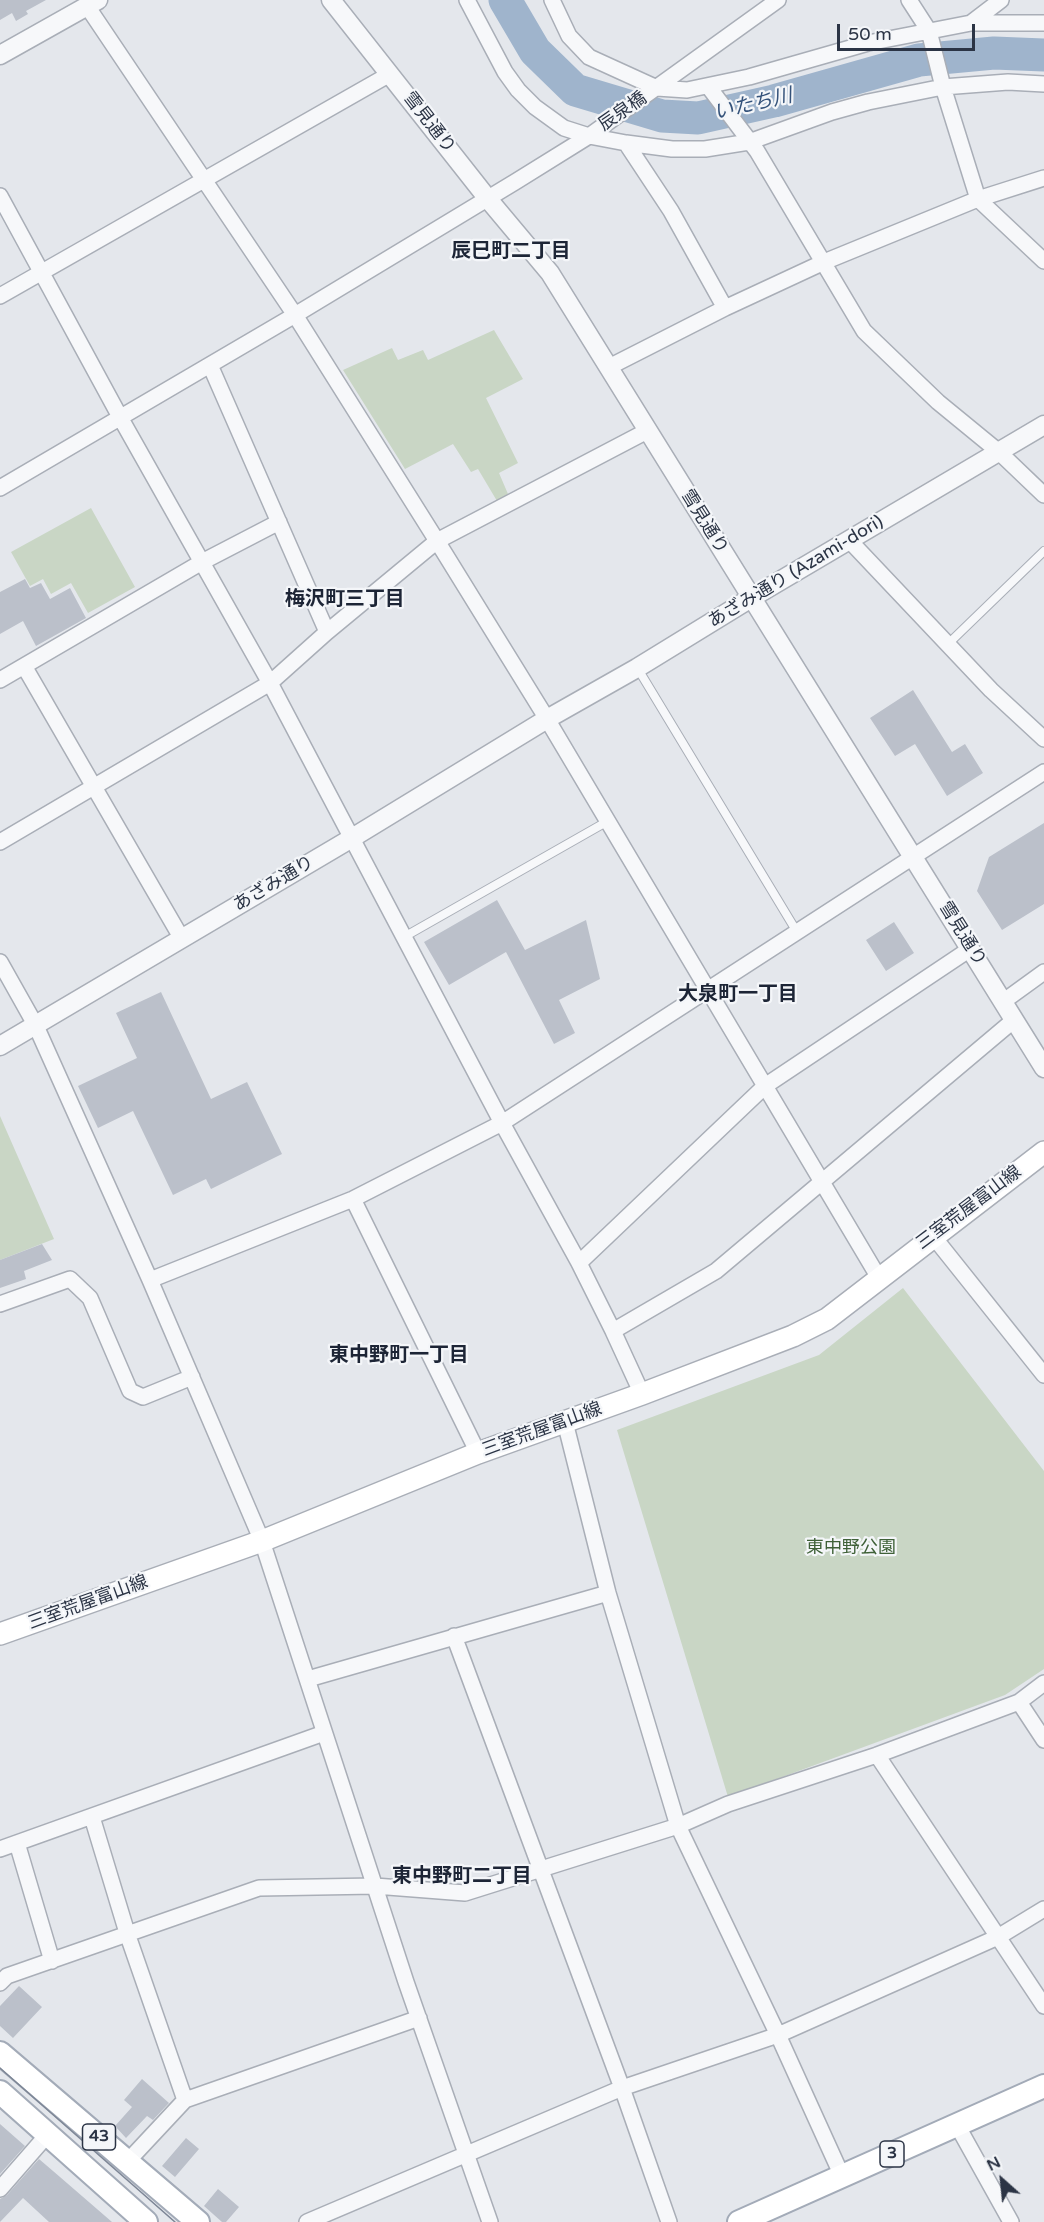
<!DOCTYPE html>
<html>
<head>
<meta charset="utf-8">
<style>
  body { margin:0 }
  #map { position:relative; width:1044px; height:2222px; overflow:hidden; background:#e4e7ec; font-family:"Varela Round",sans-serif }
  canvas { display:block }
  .north { position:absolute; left:972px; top:2150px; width:60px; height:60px; -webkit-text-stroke:4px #f4f6f9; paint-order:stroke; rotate:333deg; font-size:16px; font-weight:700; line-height:24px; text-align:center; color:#2b3445 }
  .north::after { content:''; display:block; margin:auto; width:21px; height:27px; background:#2b3445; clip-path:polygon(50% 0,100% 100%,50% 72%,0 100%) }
  .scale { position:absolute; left:837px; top:24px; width:138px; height:27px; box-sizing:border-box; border:3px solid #2b3445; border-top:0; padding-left:8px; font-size:18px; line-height:21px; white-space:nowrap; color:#2b3445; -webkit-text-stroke:4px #f4f6f9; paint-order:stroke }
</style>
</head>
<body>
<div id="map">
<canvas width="1044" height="2222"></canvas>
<div class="north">N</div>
<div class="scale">50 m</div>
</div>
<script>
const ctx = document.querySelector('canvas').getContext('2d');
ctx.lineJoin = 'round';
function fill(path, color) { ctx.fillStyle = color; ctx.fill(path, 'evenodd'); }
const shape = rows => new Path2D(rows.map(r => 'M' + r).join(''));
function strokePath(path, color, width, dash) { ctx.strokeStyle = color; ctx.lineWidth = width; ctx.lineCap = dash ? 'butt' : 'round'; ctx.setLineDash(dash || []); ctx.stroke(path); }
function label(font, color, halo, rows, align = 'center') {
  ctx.font = font + ' "Varela Round","Noto Sans JP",sans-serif'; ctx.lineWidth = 4.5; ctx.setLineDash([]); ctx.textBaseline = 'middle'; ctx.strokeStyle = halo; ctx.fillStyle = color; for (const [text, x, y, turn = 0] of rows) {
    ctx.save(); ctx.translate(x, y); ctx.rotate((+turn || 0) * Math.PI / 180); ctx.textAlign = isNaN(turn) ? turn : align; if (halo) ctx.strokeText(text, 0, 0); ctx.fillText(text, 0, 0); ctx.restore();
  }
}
const green = shape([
  [494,330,523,379,486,398,518,463,499,473,508,494,497,501,478,469,471,472,453,444,405,469,343,370,392,348,398,360,423,350,428,360],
  [91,508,135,587,88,613,71,583,51,594,43,579,30,586,11,552],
  [0,1116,54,1239,0,1260],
  [903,1288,1044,1471,1044,1669,1005,1695,728,1797,617,1430,819,1355]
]);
const river = shape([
  [505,0,535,51,575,90,662,116,698,118,774,101,919,60,994,53,1044,55]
]);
const building = shape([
  [0,0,46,0,26,11,28,14,16,21,12,13,0,20],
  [25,579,30,588,41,583,50,599,70,588,86,618,36,646,23,621,0,634,0,592],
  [913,690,952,752,965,744,983,773,947,796,915,744,895,756,870,718],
  [1044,823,1044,904,1002,930,977,891,989,857],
  [497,900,525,950,586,920,600,979,559,1000,575,1033,554,1044,506,952,449,985,424,942],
  [894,922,914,953,886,971,866,940],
  [161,992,211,1099,247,1082,282,1154,211,1189,206,1179,173,1195,133,1111,98,1128,78,1086,137,1058,116,1013],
  [42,1244,52,1260,24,1271,26,1279,0,1288,0,1260],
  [19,1986,42,2007,13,2038,0,2026,0,2006],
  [142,2079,169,2103,153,2120,147,2116,126,2138,115,2126,132,2107,124,2100],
  [0,2124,25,2146,0,2174],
  [186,2138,199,2149,175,2177,162,2166],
  [39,2159,60,2177,112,2222,49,2222,23,2198,0,2222,0,2199,7,2195],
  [218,2189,239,2207,226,2222,222,2222,204,2206]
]);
const service = shape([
  [948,644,1044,551],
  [638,669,797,932],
  [404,937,608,821]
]);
const minor = shape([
  [467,0,505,72,518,90,535,107,564,128,589,136,626,143,672,149,705,149,749,142,832,112,868,102,943,87,1008,82,1044,84],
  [552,0,569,36,589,57,657,88,687,90,749,77,868,43,971,23,1044,23],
  [909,0,929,31,943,87,978,199,1044,261],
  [87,6,295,315,437,541,547,719,879,1278],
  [971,23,1001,0],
  [708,86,757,151,864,331,938,402,999,452,1044,495],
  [626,143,671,211,725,308],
  [0,196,120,417,270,683,502,1123,579,1263,613,1331,642,1394],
  [0,296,390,74],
  [210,365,327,632],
  [609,367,725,308,824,262,978,199,1044,178],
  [0,488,295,315,515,182,589,136,778,0],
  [849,540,991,690,1044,739],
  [24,666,182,939],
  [0,680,202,562,279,522],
  [0,842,270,683,327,632,437,541,647,431],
  [0,962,36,1026,150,1280,262,1541,406,1982,490,2222],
  [1004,1001,1044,972],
  [353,1199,478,1453],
  [933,1236,1044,1375],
  [579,1263,765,1086,970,949],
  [150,1280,353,1199,502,1123,1044,772],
  [0,1304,70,1279,90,1298,130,1391,143,1397,192,1377],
  [613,1331,716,1271,1014,1020],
  [565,1422,608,1593,678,1826,778,2035,842,2176],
  [454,1636,622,2088,669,2222],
  [308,1679,608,1593],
  [1019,1702,1044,1740],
  [877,1755,1044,2006],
  [92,1817,128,1936,185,2100],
  [17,1843,52,1961],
  [0,1849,324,1733],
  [0,1983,7,1976,259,1888,375,1886,465,1893,678,1826,728,1804,877,1755,1019,1702,1044,1683],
  [957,2125,1011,2222],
  [128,2161,185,2100,419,2018],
  [0,2189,48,2134],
  [307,2222,622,2088,778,2035,998,1937,1044,1909]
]);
const tertiary = shape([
  [331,0,488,199,550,273,1044,1068],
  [0,55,98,0],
  [0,1046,352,838,547,719,637,668,751,598,1044,425]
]);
const secondary = shape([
  [0,1634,262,1541,478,1453,642,1394,793,1336,827,1319,1044,1152]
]);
const primary = shape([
  [0,2053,198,2222],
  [0,2092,146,2222],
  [739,2222,1044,2086]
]);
const tram = shape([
  [0,2068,175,2222]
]);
const shields = [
  [99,2137,33],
  [892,2154,24]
];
const shieldNames = [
  ["43",99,2137],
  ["3",892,2154]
];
const streetNames = [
  ["辰泉橋",623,112,-35],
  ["雪見通り",429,123,52],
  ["雪見通り",704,522,58],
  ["あざみ通り (Azami-dori)",796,572,-31],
  ["あざみ通り",274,884,-31],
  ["雪見通り",962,934,58],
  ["三室荒屋富山線",969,1208,-37],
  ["三室荒屋富山線",542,1430,-20],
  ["三室荒屋富山線",88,1603,-20]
];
const parkNames = [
  ["東中野公園",851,1548]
];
const waterNames = [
  ["いたち川",753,105,-13]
];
const neighbourhoodNames = [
  ["辰巳町二丁目",511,252],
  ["梅沢町三丁目",345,600],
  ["大泉町一丁目",738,995],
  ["東中野町一丁目",399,1356],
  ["東中野町二丁目",462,1877]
];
fill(green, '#c9d6c5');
strokePath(river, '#9fb4cc', 33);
fill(building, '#bbc0ca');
strokePath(service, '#a9aeb7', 10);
strokePath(minor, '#a9aeb7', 18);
strokePath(tertiary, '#a9aeb7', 21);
strokePath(secondary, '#a9aeb7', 24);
strokePath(primary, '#a3abb8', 26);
strokePath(service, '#f7f8fa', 8);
strokePath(minor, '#f7f8fa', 15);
strokePath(tertiary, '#f7f8fa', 18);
strokePath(secondary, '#fff', 21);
strokePath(primary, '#fff', 22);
strokePath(tram, '#7d8696', 1.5);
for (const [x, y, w] of shields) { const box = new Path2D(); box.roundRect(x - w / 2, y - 13, w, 26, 4.5); ctx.fillStyle = '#f4f6f9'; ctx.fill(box); strokePath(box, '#2b3445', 1.5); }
label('bold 16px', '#2b3445', null, shieldNames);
label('18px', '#2b3445', '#f4f6f9', streetNames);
label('18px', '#3f6138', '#f4f6f9', parkNames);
label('italic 20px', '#34527a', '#f4f6f9', waterNames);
label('bold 20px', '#1d2536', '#f4f6f9', neighbourhoodNames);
</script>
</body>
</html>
